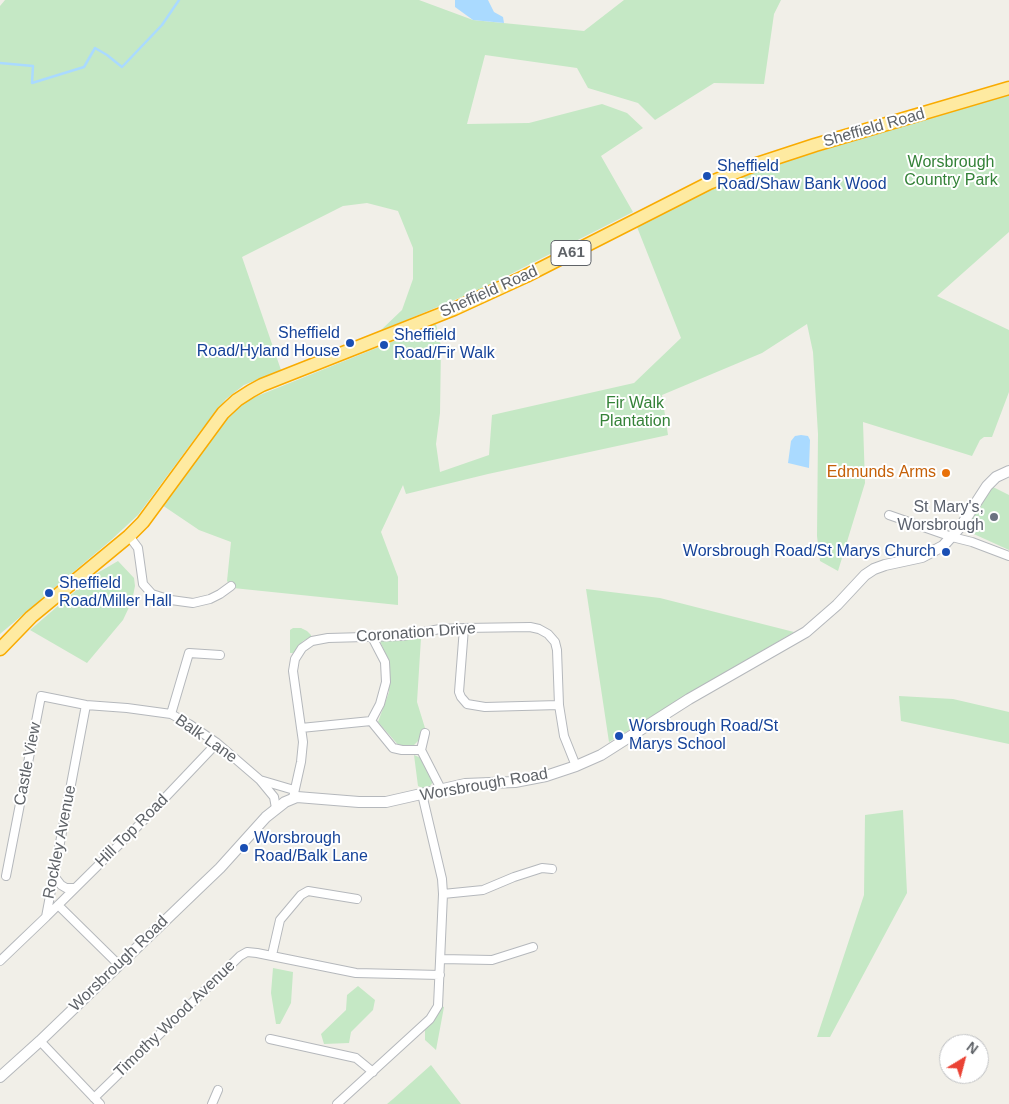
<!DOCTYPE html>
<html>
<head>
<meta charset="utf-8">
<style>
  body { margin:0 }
  #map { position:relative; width:1009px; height:1104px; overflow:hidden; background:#f1efe8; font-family:Helvetica,sans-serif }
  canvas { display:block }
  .north { position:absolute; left:939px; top:1034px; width:50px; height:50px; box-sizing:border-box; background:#fff; border:1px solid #bfc1c3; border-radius:50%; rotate:37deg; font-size:14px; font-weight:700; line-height:20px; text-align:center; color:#5f6368 }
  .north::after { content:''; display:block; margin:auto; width:18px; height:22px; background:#ea4335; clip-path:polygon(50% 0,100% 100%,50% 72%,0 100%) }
</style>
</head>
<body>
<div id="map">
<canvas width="1009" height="1104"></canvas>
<div class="north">N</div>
</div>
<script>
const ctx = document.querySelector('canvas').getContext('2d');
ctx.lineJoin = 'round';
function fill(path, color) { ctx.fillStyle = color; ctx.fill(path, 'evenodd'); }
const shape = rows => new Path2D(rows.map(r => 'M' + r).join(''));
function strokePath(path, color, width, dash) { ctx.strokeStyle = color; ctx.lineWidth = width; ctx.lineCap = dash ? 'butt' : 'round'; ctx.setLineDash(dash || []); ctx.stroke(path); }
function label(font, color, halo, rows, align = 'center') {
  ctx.font = font + ' Helvetica,sans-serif'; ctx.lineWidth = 4; ctx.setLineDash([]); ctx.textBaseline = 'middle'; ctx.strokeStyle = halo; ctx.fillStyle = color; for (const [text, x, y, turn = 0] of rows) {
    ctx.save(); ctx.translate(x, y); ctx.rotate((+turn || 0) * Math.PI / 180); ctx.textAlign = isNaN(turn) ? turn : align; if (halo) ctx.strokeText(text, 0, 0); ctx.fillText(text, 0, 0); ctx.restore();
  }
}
const green = shape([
  [5,0,419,0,473,20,584,31,624,0,781,0,774,14,764,84,714,83,655,120,638,103,588,88,577,68,485,55,467,124,529,123,602,104,627,113,643,128,601,156,633,212,483,288,380,331,402,310,413,279,413,248,398,211,367,203,343,206,242,257,281,370,244,385,226,399,199,433,138,515,110,541,0,634,0,6],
  [1009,93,1009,232,937,296,1009,330,1009,392,992,437,984,437,980,440,972,456,863,422,865,483,838,571,820,561,817,536,818,434,813,352,807,324,762,353,662,395,668,435,488,474,406,494,403,485,381,532,398,577,398,605,233,588,227,581,231,542,199,530,162,505,226,419,245,401,436,324,441,346,440,413,436,444,440,472,489,455,492,415,634,383,681,338,637,227,704,193,739,178,794,159],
  [991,486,1009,495,1009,550,965,530],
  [118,561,134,578,135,586,132,601,123,620,87,663,30,630,94,575],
  [586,589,660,598,794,632,609,742],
  [293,628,301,628,307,631,311,635,311,637,303,641,293,653,290,653,290,630],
  [421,638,417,702,425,728,421,730,419,740,413,746,400,747,378,722,389,692,389,662,380,641],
  [899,696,953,699,1009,712,1009,744,901,721],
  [414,755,421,758,433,777,433,782,430,786,422,788,418,786],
  [903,810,907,893,830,1037,817,1037,864,895,865,815],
  [273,968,293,972,291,1003,280,1024,276,1024,271,993],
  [358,986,375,1000,373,1010,351,1032,349,1043,324,1044,321,1034,346,1010,347,995],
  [441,1006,444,1007,436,1050,425,1040,425,1030,434,1019],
  [431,1065,461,1104,387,1104,393,1099]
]);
const water = shape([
  [455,0,488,0,494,12,503,17,504,23,473,20,455,7],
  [801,435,808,436,810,440,809,468,788,463,791,441,795,436]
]);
const stream = shape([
  [0,63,33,66,32,83,84,67,95,48,107,55,122,67,162,25,179,0]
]);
const minor = shape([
  [889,515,952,537,972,542,1009,556],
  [129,536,138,548,143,584,152,594,171,600,193,603,210,599,220,594,231,586],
  [464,628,459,692,461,697,467,704,485,707,559,705],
  [171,714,189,653,220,655],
  [371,721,393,748,402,750,421,750],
  [301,728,371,721,380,704,386,682,385,662,372,637],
  [421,750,441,789],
  [421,750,425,733],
  [293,798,301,762,303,742,293,671,295,659,302,648,312,641,328,638,402,636,440,629,464,628,530,627,539,629,548,634,555,642,557,650,559,705,564,736,576,766],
  [276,808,274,797,260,780,294,790],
  [6,876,41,696,86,705,127,708,171,714,189,724,217,743,260,780],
  [54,876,61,885,66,888,75,888],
  [443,894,483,890,514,877,542,868,552,869],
  [58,905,119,965],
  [46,917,141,823,217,743],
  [272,955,280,920,301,895,308,891,357,899],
  [441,959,492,960,533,947],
  [0,961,46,917,86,705],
  [270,1039,356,1058,373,1072],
  [40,1041,100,1104],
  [94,1098,240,956,247,952,257,953,356,973,440,975],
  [212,1104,218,1090],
  [337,1104,430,1019,438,1006,443,894,442,879,422,794]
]);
const tertiary = shape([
  [0,1077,40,1041,198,889,220,868,266,817,285,802,297,797,359,802,386,802,465,784,515,782,546,776,576,766,601,755,689,699,806,632,837,605,865,575,874,569,885,565,922,557,943,546,961,526,987,486,996,477,1009,471]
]);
const trunk = shape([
  [0,649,31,617,129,536,143,522,223,413,237,400,251,391,262,385,454,309,526,276,709,183,754,165,815,145,1009,88]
]);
const markers = [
  [707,176,5,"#1a4fb4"],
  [350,343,5,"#1a4fb4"],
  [384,345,5,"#1a4fb4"],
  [946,473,5,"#e8710a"],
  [994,517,5,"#6b7280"],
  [946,552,5,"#1a4fb4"],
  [49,593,5,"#1a4fb4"],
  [619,736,5,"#1a4fb4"],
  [244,848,5,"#1a4fb4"]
];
const shields = [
  [571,253,40]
];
const shieldNames = [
  ["A61",571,253]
];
const streetNames = [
  ["Sheffield Road",874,128,-16],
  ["Sheffield Road",489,292,-24],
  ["Coronation Drive",416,633,-4],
  ["Balk Lane",206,739,35],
  ["Castle View",28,764,-79],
  ["Worsbrough Road",484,785,-10],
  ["Hill Top Road",132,831,-45],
  ["Rockley Avenue",60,842,-79],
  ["Worsbrough Road",119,964,-44],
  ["Timothy Wood Avenue",175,1019,-44]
];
const parkNames = [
  ["Worsbrough",951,163],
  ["Country Park",951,181],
  ["Fir Walk",635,404],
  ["Plantation",635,422]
];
const transitNames = [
  ["Sheffield",717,167],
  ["Road/Shaw Bank Wood",717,185],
  ["Sheffield",340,334,"right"],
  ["Road/Hyland House",340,352,"right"],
  ["Sheffield",394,336],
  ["Road/Fir Walk",394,354],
  ["Worsbrough Road/St Marys Church",936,552,"right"],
  ["Sheffield",59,584],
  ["Road/Miller Hall",59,602],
  ["Worsbrough Road/St",629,727],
  ["Marys School",629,745],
  ["Worsbrough",254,839],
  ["Road/Balk Lane",254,857]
];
const foodNames = [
  ["Edmunds Arms",936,473]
];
const worshipNames = [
  ["St Mary's,",984,508],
  ["Worsbrough",984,526]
];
fill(green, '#c5e8c5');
fill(water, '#aadaff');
strokePath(stream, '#aadaff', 2.5);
strokePath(minor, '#b5b8bc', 10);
strokePath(tertiary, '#b5b8bc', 12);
strokePath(trunk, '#f9ab00', 15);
strokePath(minor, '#fff', 8);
strokePath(tertiary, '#fff', 10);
strokePath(trunk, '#feeaa1', 12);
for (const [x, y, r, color] of markers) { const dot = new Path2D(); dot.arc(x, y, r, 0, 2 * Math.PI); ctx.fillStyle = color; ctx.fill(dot); strokePath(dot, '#fff', 2); }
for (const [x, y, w] of shields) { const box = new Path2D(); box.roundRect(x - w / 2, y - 12.5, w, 25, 4); ctx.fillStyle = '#fff'; ctx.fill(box); strokePath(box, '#5f6368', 1); }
label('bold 15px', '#5f6368', null, shieldNames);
label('16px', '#5f6368', '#fff', streetNames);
label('16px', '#348238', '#fff', parkNames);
label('16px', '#164399', '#fff', transitNames, 'left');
label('16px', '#c56008', '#fff', foodNames, 'right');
label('16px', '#5b616d', '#fff', worshipNames, 'right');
</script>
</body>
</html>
